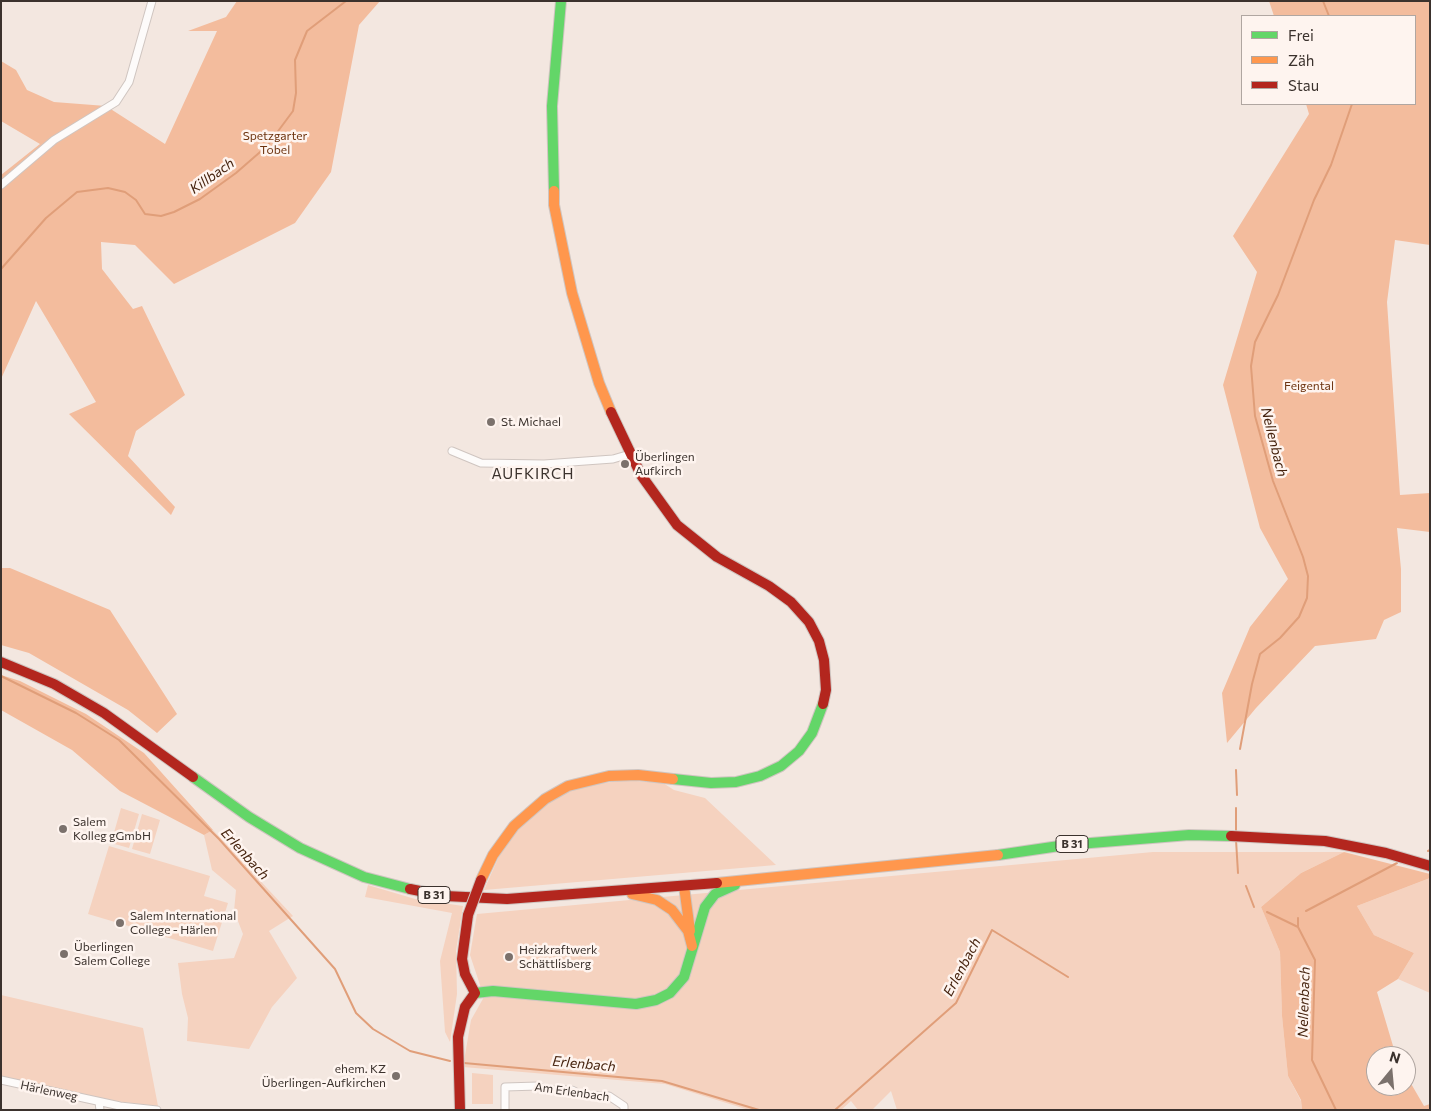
<!DOCTYPE html>
<html>
<head>
<meta charset="utf-8">
<style>
  body { margin:0 }
  #map { position:relative; width:1431px; height:1111px; overflow:hidden; background:#f3e7e0; font-family:Commissioner,sans-serif }
  canvas { display:block }
  .frame { position:absolute; inset:0; border:2px solid #3b322d; pointer-events:none }
  .legend { position:absolute; left:1241px; top:15px; width:175px; height:90px; box-sizing:border-box; background:#fef4ef; border:1px solid #b0a6a1; margin:0; padding:6px 9px; list-style:none; font-size:15px; color:#3b322d }
  .legend li { display:flex; align-items:center; gap:10px; height:25px }
  .legend b { width:25px; border:1px solid #b0a6a1 }
  .north { position:absolute; left:1366px; top:1046px; width:50px; height:50px; box-sizing:border-box; background:#fef4ef; border:1px solid #b0a6a1; border-radius:50%; rotate:17deg; font-size:14px; font-weight:700; line-height:20px; text-align:center; color:#3b322d }
  .north::after { content:''; display:block; margin:auto; width:18px; height:22px; background:#7b716c; clip-path:polygon(50% 0,100% 100%,50% 72%,0 100%) }
</style>
</head>
<body>
<div id="map">
<canvas width="1431" height="1111"></canvas>
<div class="frame"></div>
<ul class="legend">
<li><b style="height:6px;background:#63d668"></b>Frei</li>
<li><b style="height:6px;background:#ff974d"></b>Zäh</li>
<li><b style="height:6px;background:#b3261e"></b>Stau</li>
</ul>
<div class="north">N</div>
</div>
<script>
const ctx = document.querySelector('canvas').getContext('2d');
ctx.lineJoin = 'round';
function fill(path, color) { ctx.fillStyle = color; ctx.fill(path, 'evenodd'); }
const shape = rows => new Path2D(rows.map(r => 'M' + r).join(''));
function strokePath(path, color, width, dash) { ctx.strokeStyle = color; ctx.lineWidth = width; ctx.lineCap = dash ? 'butt' : 'round'; ctx.setLineDash(dash || []); ctx.stroke(path); }
function label(font, color, halo, rows, align = 'center') {
  ctx.font = font + ' Commissioner,sans-serif'; ctx.lineWidth = 5; ctx.setLineDash([]); ctx.textBaseline = 'middle'; ctx.strokeStyle = halo; ctx.fillStyle = color; for (const [text, x, y, turn = 0] of rows) {
    ctx.save(); ctx.translate(x, y); ctx.rotate((+turn || 0) * Math.PI / 180); ctx.textAlign = isNaN(turn) ? turn : align; if (halo) ctx.strokeText(text, 0, 0); ctx.fillText(text, 0, 0); ctx.restore();
  }
}
const green = shape([
  [624,780,663,783,674,790,705,798,776,865,484,890,500,854,515,833,536,812,553,799,577,787],
  [121,808,139,814,129,848,111,843],
  [142,814,160,820,150,854,132,849],
  [213,830,293,916,269,931,297,978,272,1007,249,1049,187,1041,188,1018,182,994,178,963,234,958,243,934,234,911,236,890,212,870,204,835],
  [109,846,210,876,204,896,228,903,213,951,88,914],
  [1153,852,1344,852,1301,873,1261,907,1280,952,1282,1016,1288,1076,1301,1101,1302,1110,897,1110,891,1091,872,1110,858,1110,851,1101,841,1110,749,1110,665,1084,463,1067,471,1020,484,997,470,955,477,914],
  [1430,878,1430,993,1398,979,1414,953,1374,935,1357,906],
  [368,885,415,899,463,906,456,951,457,994,450,1042,445,1032,440,961,452,913,365,897],
  [1,995,143,1028,158,1106,114,1101,1,1076],
  [472,1073,493,1075,493,1104,472,1104]
]);
const forest = shape([
  [237,1,380,1,359,25,331,172,295,223,174,284,135,245,101,242,102,269,133,309,142,306,185,395,136,431,128,456,175,507,171,515,69,414,96,402,36,301,1,379,1,175,40,144,1,121,1,61,16,70,27,90,54,102,106,106,165,144,217,31,188,31,226,17],
  [1269,1,1430,1,1430,245,1395,240,1387,302,1400,495,1430,493,1430,532,1397,528,1401,569,1401,612,1384,620,1376,639,1315,646,1256,708,1227,743,1222,693,1250,627,1288,579,1260,528,1223,385,1257,272,1233,236,1309,114,1306,104,1415,104,1415,16,1274,16],
  [1,568,10,568,110,610,177,714,157,733,128,710,29,653,1,645],
  [1,675,20,681,86,714,144,753,213,830,204,835,120,791,72,750,1,710],
  [1344,852,1430,874,1430,878,1357,906,1374,935,1414,953,1398,979,1377,992,1396,1056,1376,1056,1376,1086,1406,1086,1406,1075,1424,1106,1430,1104,1430,1110,1302,1110,1301,1100,1288,1076,1282,1016,1280,952,1261,907,1301,873]
]);
const stream = shape([
  [1323,1,1329,16],
  [1,269,46,218,77,192,108,188,125,192,136,200,145,214,161,216,174,212,200,199,236,173,267,146,293,111,296,93,295,60,307,31,346,1],
  [1,676,76,713,119,740,219,839,335,969,356,1013,373,1029,410,1051,450,1061],
  [1240,749,1252,684,1260,654,1280,638,1299,617,1307,598,1308,576,1303,557,1273,481,1255,416,1251,366,1255,342,1278,295,1314,200,1331,165,1352,104],
  [1236,770,1237,795],
  [1236,833,1236,808],
  [1236,840,1238,873],
  [1428,851,1430,850],
  [1246,886,1254,907],
  [1306,911,1397,863],
  [1267,912,1298,927,1315,960,1312,1060,1336,1110],
  [1298,927,1298,918],
  [464,1063,662,1081,759,1110],
  [835,1110,956,1003,992,930,1068,977]
]);
const street = shape([
  [1,185,54,140,116,102,129,82,152,1],
  [452,451,481,463,544,464,613,459,630,454],
  [1,1080,120,1106,157,1110],
  [99,1102,100,1110],
  [505,1110,505,1087,538,1086,546,1090,572,1090,582,1095,609,1096,624,1106,624,1110]
]);
const fast = shape([
  [554,191,552,106,561,1],
  [193,777,249,817,300,848,364,877,410,889],
  [673,779,711,783,736,782,760,776,781,766,799,751,812,733,823,704],
  [998,855,1066,845,1189,835,1231,836],
  [475,993,493,991,636,1004,656,1000,670,993,684,977,705,907,715,894,735,885]
]);
const slow = shape([
  [554,191,554,205,572,293,599,383,611,412],
  [481,880,493,855,514,826,545,799,568,786,609,776,638,775,673,779],
  [717,883,998,855],
  [684,886,690,931],
  [632,894,657,900,672,910,688,931,692,946]
]);
const jam = shape([
  [611,412,641,475,677,525,717,557,769,586,791,602,809,622,819,641,824,660,826,690,823,704],
  [1,662,54,684,104,713,193,777],
  [1231,836,1325,841,1386,853,1430,866],
  [410,889,445,896,507,899,717,883],
  [460,1110,458,1037,465,1007,475,993,465,974,462,959,468,915]
]);
const jamBridge = shape([
  [468,915,481,880]
]);
const markers = [
  [491,422,5,"#7b716c"],
  [625,464,5,"#7b716c"],
  [63,829,5,"#7b716c"],
  [120,923,5,"#7b716c"],
  [64,954,5,"#7b716c"],
  [509,957,5,"#7b716c"],
  [396,1076,5,"#7b716c"]
];
const shields = [
  [1072,844,32],
  [434,895,32]
];
const shieldNames = [
  ["B 31",1072,844],
  ["B 31",434,895]
];
const parkNames = [
  ["Spetzgarter",275,136],
  ["Tobel",275,150],
  ["Feigental",1309,386]
];
const poiNames = [
  ["St. Michael",501,422],
  ["Überlingen",635,457],
  ["Aufkirch",635,471],
  ["Salem",73,822],
  ["Kolleg gGmbH",73,836],
  ["Salem International",130,916],
  ["College - Härlen",130,930],
  ["Überlingen",74,947],
  ["Salem College",74,961],
  ["Heizkraftwerk",519,950],
  ["Schättlisberg",519,964],
  ["ehem. KZ",386,1069,"right"],
  ["Überlingen-Aufkirchen",386,1083,"right"]
];
const streetNames = [
  ["Härlenweg",49,1091,12],
  ["Am Erlenbach",572,1092,8]
];
const waterNames = [
  ["Killbach",212,176,-35],
  ["Nellenbach",1274,442,76],
  ["Erlenbach",245,854,48],
  ["Erlenbach",962,967,-62],
  ["Nellenbach",1304,1002,-88],
  ["Erlenbach",584,1064,5]
];
const quarterNames = [
  ["AUFKIRCH",533,474]
];
fill(green, '#f5d2bf');
fill(forest, '#f3bc9d');
strokePath(stream, '#e09e79', 2);
strokePath(street, '#cfc5c0', 9);
strokePath(fast, '#cfc5c0', 12);
strokePath(slow, '#cfc5c0', 12);
strokePath(jam, '#cfc5c0', 12);
strokePath(street, '#fdfbfa', 7);
strokePath(fast, '#63d668', 10);
strokePath(slow, '#ff974d', 10);
strokePath(jam, '#b3261e', 10);
strokePath(jamBridge, '#cfc5c0', 12, []);
strokePath(jamBridge, '#b3261e', 10);
for (const [x, y, r, color] of markers) { const dot = new Path2D(); dot.arc(x, y, r, 0, 2 * Math.PI); ctx.fillStyle = color; ctx.fill(dot); strokePath(dot, '#fef4ef', 2); }
for (const [x, y, w] of shields) { const box = new Path2D(); box.roundRect(x - w / 2, y - 8.5, w, 17, 4); ctx.fillStyle = '#fef4ef'; ctx.fill(box); strokePath(box, '#3b322d', 1); }
label('bold 11px', '#3b322d', null, shieldNames);
label('12px', '#6d330f', '#fef4ef', parkNames);
label('12px', '#3b322d', '#fef4ef', poiNames, 'left');
label('12px', '#3b322d', '#fef4ef', streetNames);
label('italic 14px', '#46230e', '#fef4ef', waterNames);
ctx.letterSpacing = '1px';
label('15px', '#3b322d', '#fef4ef', quarterNames);
ctx.letterSpacing = '0px';
</script>
</body>
</html>
